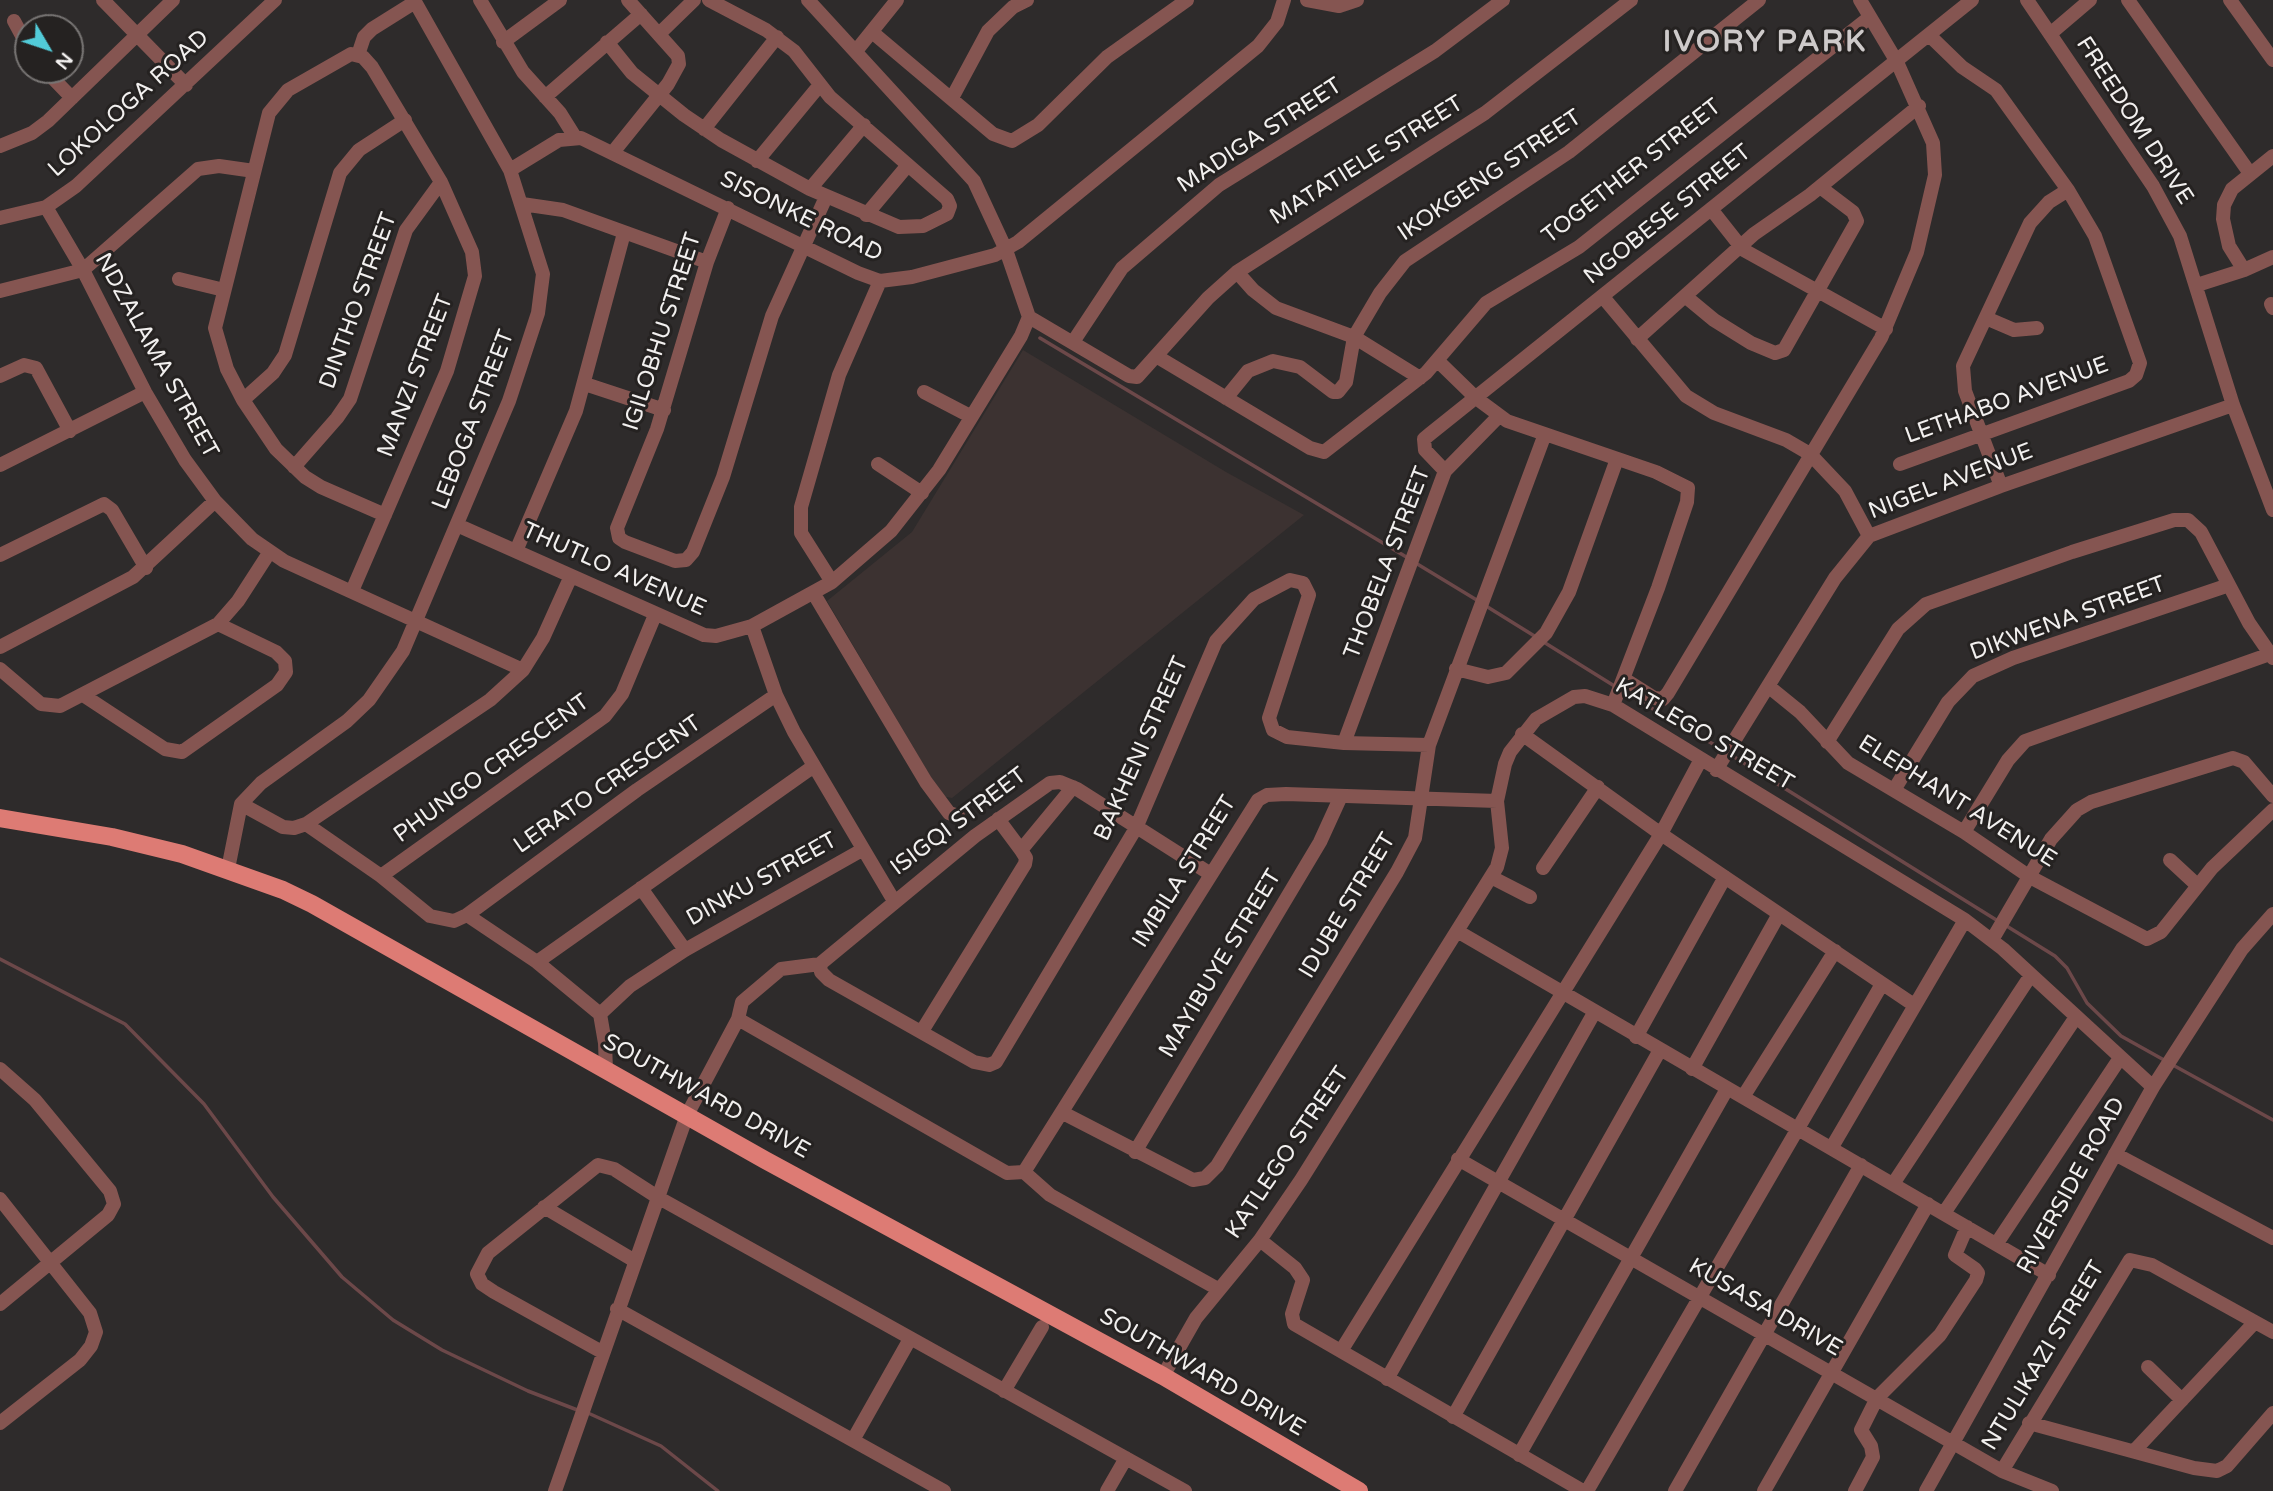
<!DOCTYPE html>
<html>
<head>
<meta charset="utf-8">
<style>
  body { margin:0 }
  #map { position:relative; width:2273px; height:1491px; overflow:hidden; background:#2e2b2b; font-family:"Varela Round",sans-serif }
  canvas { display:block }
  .north { position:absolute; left:14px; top:14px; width:70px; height:70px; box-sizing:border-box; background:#252221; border:2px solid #777473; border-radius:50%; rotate:129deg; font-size:19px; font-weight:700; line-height:28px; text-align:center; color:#f2f0ef }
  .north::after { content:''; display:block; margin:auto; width:24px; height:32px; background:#52cbd8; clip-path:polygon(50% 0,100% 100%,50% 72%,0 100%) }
</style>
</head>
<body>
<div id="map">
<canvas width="2273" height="1491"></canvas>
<div class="north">N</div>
</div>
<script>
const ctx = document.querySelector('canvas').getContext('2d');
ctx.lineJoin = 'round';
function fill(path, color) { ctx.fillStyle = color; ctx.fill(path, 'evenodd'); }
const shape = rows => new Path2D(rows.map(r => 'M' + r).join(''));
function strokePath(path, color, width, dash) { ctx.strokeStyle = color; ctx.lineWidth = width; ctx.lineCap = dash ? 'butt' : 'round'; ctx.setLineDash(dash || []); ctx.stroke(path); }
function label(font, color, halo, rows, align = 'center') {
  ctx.font = font + ' "Varela Round",sans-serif'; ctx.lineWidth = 6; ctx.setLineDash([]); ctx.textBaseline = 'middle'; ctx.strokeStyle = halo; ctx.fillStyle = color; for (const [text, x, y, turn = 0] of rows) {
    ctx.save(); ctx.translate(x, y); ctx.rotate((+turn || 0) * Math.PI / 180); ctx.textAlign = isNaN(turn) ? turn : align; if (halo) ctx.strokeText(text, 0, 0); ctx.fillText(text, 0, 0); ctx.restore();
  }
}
const built = shape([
  [1023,350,1226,472,1304,515,952,798,942,796,827,601,912,532]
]);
const stream = shape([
  [1040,338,1408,558],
  [1414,562,1480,602],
  [1486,606,1536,637],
  [1542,641,1616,687],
  [1622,691,1725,751],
  [1731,755,1998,921],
  [2005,925,2055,956,2067,968,2087,1003,2121,1036,2164,1060],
  [0,959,125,1024,204,1104,273,1197,342,1277,393,1320,442,1350,528,1391,580,1411],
  [2171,1064,2273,1120],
  [588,1413,661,1446,718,1491]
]);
const minor = shape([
  [103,0,186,85],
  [480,0,523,72,560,113,575,137],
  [808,0,974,181,1006,250,1029,317,1129,376,1137,377,1208,298,1237,272,1485,113,1631,0],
  [1307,0,1339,6,1357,0],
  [2027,0,2153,186,2180,236,2233,405,2273,510],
  [2128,0,2249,172],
  [2230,0,2273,60],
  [14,21,28,47],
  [872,32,993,134,1012,141,1038,125,1107,57,1187,0],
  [659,34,694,0],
  [2050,34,2090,0],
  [503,42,560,0],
  [607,42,632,73,684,115,721,140,810,189,899,227,923,226,947,214,950,206,947,199,830,97,794,51,766,30,709,0],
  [856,51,897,0],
  [358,55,364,37,372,29,415,2],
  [45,70,72,98],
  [545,97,641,14],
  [952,98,988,31,1013,7,1027,0],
  [704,129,777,37],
  [0,146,32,133,48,121,173,0],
  [614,151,668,84,679,64,678,56,628,0],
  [757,161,819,86],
  [510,170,559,140,581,138,858,273,880,281,912,277,995,255,1018,242,1258,46,1277,22,1284,0],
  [810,189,864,125],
  [522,204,563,210,707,262],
  [46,207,83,270,145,392,185,460,215,501,252,539,284,561,523,670],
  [728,208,707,262,657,429,617,528,619,538,625,542,675,561,686,560,693,552,723,477,772,316,826,197],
  [1711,209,1741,247],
  [866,215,908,165],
  [0,218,46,207,76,186,275,0],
  [1740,248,1886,329],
  [2244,270,2229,246,2223,219,2224,205,2232,189,2273,156],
  [1237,272,1253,290,1276,308,1354,337,1420,378],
  [179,279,224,290],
  [2197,285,2244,270,2273,257],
  [0,291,83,270,198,169,219,166,254,171],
  [1685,296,1714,320,1751,343,1775,353,1784,350,1857,221,1853,212,1820,187],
  [1603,297,1686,396,1714,413,1786,440,1810,454,1845,491,1869,536],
  [2271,304,2273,308],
  [1986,318,2014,330,2037,328],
  [1637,339,1754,234,1810,195,1919,106],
  [1073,342,1122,268,1219,185,1435,51,1503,0],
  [1156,356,1310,448,1324,452,1426,373,1486,303,1579,247,1870,17],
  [1439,362,1476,398,1507,421,1656,472,1688,488,1687,502,1658,588,1613,705],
  [0,376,24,365,36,368,70,431],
  [585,384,664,410],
  [924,392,970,416],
  [1226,398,1248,371,1273,361,1300,367,1333,392,1338,392,1346,382,1354,337,1380,293,1405,261,1569,152,1759,0],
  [243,400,273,373,285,355,340,173,359,150,405,120],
  [878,464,922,493],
  [1900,464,2129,381,2136,375,2140,363,2095,236,2068,190,1996,90,1962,67,1929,35],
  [0,465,145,392],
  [294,467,337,418,350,399,406,230,441,182],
  [1445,471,1425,450,1424,439,1430,434,1972,0],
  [2001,486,1965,391,1963,366,2030,223,2049,202,2068,190],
  [457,525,704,635,716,636,752,626,832,582,891,531,939,470,1021,336,1029,317],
  [516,551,576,411,624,233],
  [0,555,104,504,112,510,146,568],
  [832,582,801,533,801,507,839,375,880,281],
  [352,591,447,371,475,276,472,252,441,182,372,67,363,57,351,54,288,90,269,113,215,328,227,369,243,400,276,449,305,477,321,487,385,515],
  [814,594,926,782,949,813,958,816],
  [752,626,776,695,794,732,894,901],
  [0,647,133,577,215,501],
  [0,669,41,704,60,706,218,624,238,601,269,553],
  [1456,669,1488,677,1506,673,1546,633,1569,592,1617,459],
  [1624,679,1654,698,1663,699,1668,693,1881,338,1917,252,1935,175,1933,143,1897,62,1860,0],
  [1768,686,1800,712,1848,763,1964,832,2030,877,2147,939,2161,932,2212,868,2273,810],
  [83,695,165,749,182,752,277,685,286,672,285,661,276,652,218,624],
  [1522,734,1661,834,1914,1005],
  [1827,742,1898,629,1926,604,2072,552,2174,520,2188,520,2201,532,2249,623,2273,658],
  [1344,743,1445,471,1499,416],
  [1716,770,1835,578,1869,536,2001,486,2233,405],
  [1894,790,1948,702,1973,676,2013,658,2229,585],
  [241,804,283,827,294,828,306,824,490,700,523,670,543,638,571,576],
  [306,824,381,876,430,916,454,921,467,915,637,790,776,695],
  [1964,832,2008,760,2025,741,2270,654],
  [1021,850,1073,787],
  [2170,860,2197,885],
  [1543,868,1598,787],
  [228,869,241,804,261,783,347,721,369,700,403,651,509,401,538,313,543,274,510,170,414,0],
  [381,876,605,716,622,694,655,615],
  [1491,877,1530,897],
  [641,888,685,950],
  [467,915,537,962,600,1014,605,1043,606,1070],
  [1457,931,2049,1275],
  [1992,940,2051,839,2077,810,2091,802,2233,758,2244,762,2273,796],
  [537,962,814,766],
  [820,964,821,972,829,980,974,1062,989,1065,996,1062,1136,828,1216,641,1254,599,1290,580,1303,583,1309,595,1269,718,1273,730,1287,737,1344,743,1429,745],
  [820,964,975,836,1050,783,1060,782,1077,789,1209,873],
  [600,1014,630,986,685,950,862,850],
  [738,1019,1007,1173,1024,1172],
  [922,1031,1025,864,1026,858,1021,850,998,819],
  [1636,1037,1725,877],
  [0,1069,35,1100,110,1191,114,1204,108,1215,0,1304],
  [1692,1069,1779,914],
  [1743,1097,1835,951],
  [1063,1113,1193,1180,1205,1178,1217,1166,1397,872,1415,838,1429,745,1545,434],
  [1832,1147,1965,920],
  [1135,1152,1320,842,1341,796],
  [2115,1154,2273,1238],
  [1458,1159,2002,1471,2052,1491],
  [1024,1172,1258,800,1267,795,1286,794,1497,801],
  [1024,1172,1050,1195,1218,1289],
  [1893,1184,2031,975],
  [0,1199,90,1313,96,1332,91,1346,80,1360,0,1423],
  [544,1207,635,1261],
  [1944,1213,2076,1017],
  [1260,1240,1295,1268,1303,1280,1292,1314,1294,1324,1583,1491],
  [1997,1243,2120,1058],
  [617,1309,944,1491],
  [1341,1351,1661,834,1700,761],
  [602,1352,494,1292,482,1284,477,1274,488,1253,598,1165,614,1169,659,1198,1185,1491],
  [2148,1367,2182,1400],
  [1163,1376,1196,1318,1260,1240,1301,1180,1497,867,1502,848,1497,801,1505,764,1510,752,1536,719,1574,697,1585,696,1613,705,1965,920,2003,949,2153,1087],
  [1387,1379,1594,1013],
  [1004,1391,1042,1327],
  [1453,1417,1660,1050],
  [2029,1423,2194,1468,2217,1471,2227,1466,2273,1413],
  [853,1440,910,1339],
  [2135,1450,2255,1322],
  [1519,1455,1727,1089],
  [2002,1471,2130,1260,2152,1265,2273,1332],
  [555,1491,687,1115,738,1019,742,1002,781,969,820,964],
  [1107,1491,1126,1458],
  [1587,1491,1882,984],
  [1675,1491,1861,1165],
  [1764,1491,1928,1204],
  [1855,1491,1873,1457,1871,1446,1861,1430,1877,1398,1940,1335,1976,1280,1978,1273,1975,1269,1955,1255,1967,1227],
  [1926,1491,2153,1087,2242,949,2273,914]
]);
const major = shape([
  [0,818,112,837,182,854,283,890,312,904,765,1160,1163,1376,1359,1491]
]);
const streetNames = [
  ["LOKOLOGA ROAD",129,104,-42],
  ["FREEDOM DRIVE",2134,121,57],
  ["MADIGA STREET",1260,136,-33],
  ["MATATIELE STREET",1367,161,-32],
  ["TOGETHER STREET",1632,172,-38],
  ["IKOKGENG STREET",1490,176,-34],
  ["NGOBESE STREET",1668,215,-39],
  ["SISONKE ROAD",801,217,26],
  ["DINTHO STREET",359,301,-70],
  ["IGILOBHU STREET",663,332,-72],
  ["NDZALAMA STREET",156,356,61],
  ["MANZI STREET",416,376,-69],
  ["LETHABO AVENUE",2007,401,-20],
  ["LEBOGA STREET",474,420,-69],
  ["NIGEL AVENUE",1951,482,-21],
  ["THOBELA STREET",1388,563,-69],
  ["THUTLO AVENUE",614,570,24],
  ["DIKWENA STREET",2068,619,-20],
  ["KATLEGO STREET",1704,735,30],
  ["BAKHENI STREET",1142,749,-66],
  ["PHUNGO CRESCENT",492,769,-36],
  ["LERATO CRESCENT",608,785,-35],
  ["ELEPHANT AVENUE",1957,802,32],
  ["ISIGQI STREET",959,822,-37],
  ["IMBILA STREET",1185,872,-58],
  ["DINKU STREET",762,880,-29],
  ["IDUBE STREET",1348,906,-59],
  ["MAYIBUYE STREET",1221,964,-59],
  ["SOUTHWARD DRIVE",706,1097,29],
  ["KATLEGO STREET",1288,1153,-56],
  ["RIVERSIDE ROAD",2072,1186,-61],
  ["KUSASA DRIVE",1765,1308,30],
  ["NTULIKAZI STREET",2044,1356,-59],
  ["SOUTHWARD DRIVE",1202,1373,30]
];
const districtNames = [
  ["IVORY PARK",1765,43]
];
fill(built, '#3c3231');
strokePath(stream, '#6c4849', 3.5);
strokePath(minor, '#855551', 14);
strokePath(major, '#dd7b74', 18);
label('23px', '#f2f0ef', '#252221', streetNames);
ctx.letterSpacing = '2px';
label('bold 30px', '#cecaca', '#252221', districtNames);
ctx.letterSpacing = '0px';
</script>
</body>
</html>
